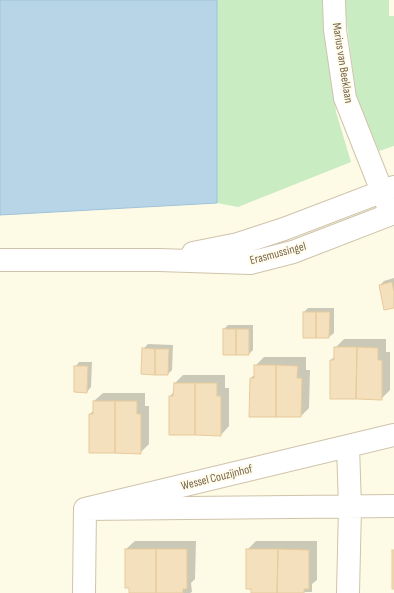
<!DOCTYPE html>
<html>
<head>
<meta charset="utf-8">
<style>
  body { margin:0 }
  canvas { display:block; background:#fdfae5 }
</style>
</head>
<body>
<canvas width="394" height="593"></canvas>
<script>
const ctx = document.querySelector('canvas').getContext('2d');
ctx.lineJoin = 'round';
function fill(path, color) { ctx.fillStyle = color; ctx.fill(path, 'evenodd'); }
const shape = rows => new Path2D(rows.map(r => 'M' + r).join(''));
function strokePath(path, color, width, dash) { ctx.strokeStyle = color; ctx.lineWidth = width; ctx.lineCap = dash ? 'butt' : 'round'; ctx.setLineDash(dash || []); ctx.stroke(path); }
function label(font, color, halo, rows, align = 'center') {
  ctx.font = font + ' "Sofia Sans Condensed",sans-serif'; ctx.lineWidth = 4; ctx.setLineDash([]); ctx.textBaseline = 'middle'; ctx.strokeStyle = halo; ctx.fillStyle = color; for (const [text, x, y, turn = 0] of rows) {
    ctx.save(); ctx.translate(x, y); ctx.rotate((+turn || 0) * Math.PI / 180); ctx.textAlign = isNaN(turn) ? turn : align; if (halo) ctx.strokeText(text, 0, 0); ctx.fillText(text, 0, 0); ctx.restore();
  }
}
const green = shape([
  [217,0,322,0,325,35,333,84,336,112,351,162,238,207,217,203],
  [344,0,389,0,389,16,394,16,394,146,379,151,356,96]
]);
const water = shape([
  [0,0,217,0,217,203,0,215,0,0]
]);
const shadow = shape([
  [394,278,394,307,380,285,384,281],
  [308,308,334,308,334,333,329,337,304,312],
  [228,325,253,325,253,350,249,354,224,329],
  [344,339,386,339,386,352,390,352,390,390,381,399,331,360,335,356,335,348],
  [148,344,173,345,172,370,168,374,143,349],
  [264,357,306,357,306,370,310,370,309,408,301,416,251,378,255,374,255,366],
  [79,362,92,362,91,387,87,392,75,367],
  [183,375,225,375,225,388,229,388,229,426,221,435,170,396,174,392,175,383],
  [103,393,145,393,145,406,149,406,149,444,140,453,90,414,94,410,94,401],
  [135,541,196,541,195,579,191,583,192,592,190,593,130,593,126,549],
  [256,541,317,541,317,580,312,584,312,592,252,593,247,550]
]);
const building = shape([
  [392,282,394,292,394,308,384,310,379,285,392,282],
  [303,312,316,312,316,338,303,338,303,312],
  [316,312,330,312,329,338,316,338,316,312],
  [223,329,236,329,236,355,223,355,223,329],
  [236,329,249,329,249,355,236,355,236,329],
  [334,347,357,347,356,399,330,399,330,360,334,360,334,347],
  [357,347,378,348,378,360,382,360,382,400,356,399,357,347],
  [142,348,155,349,155,375,141,374,142,348],
  [155,349,169,349,168,375,155,375,155,349],
  [254,365,276,365,276,417,249,417,250,378,254,378,254,365],
  [276,365,298,366,297,378,302,378,301,417,276,417,276,365],
  [74,366,88,366,87,393,74,392,74,366],
  [174,383,195,383,195,435,169,435,169,396,173,396,174,383],
  [195,383,217,383,217,396,221,396,221,436,195,435,195,383],
  [93,401,115,401,115,453,89,453,89,414,93,414,93,401],
  [115,401,137,401,137,414,141,414,141,454,115,453,115,401],
  [125,549,156,549,156,593,129,593,129,588,125,588,125,549],
  [156,549,187,549,187,589,183,589,183,593,156,593,156,549],
  [246,549,278,549,277,593,251,593,251,589,246,589,246,549],
  [278,549,309,550,309,589,304,589,304,593,277,593,278,549],
  [392,550,394,550,394,589,392,589,392,550]
]);
const minor = shape([
  [334,0,335,30,345,98,387,204],
  [193,253,238,244,284,229,394,187],
  [0,260,159,260,250,263,293,252,394,213],
  [394,435,85,509,394,506],
  [84,593,85,509],
  [348,593,350,507,348,446]
]);
const streetNames = [
  ["Marius van Beeklaan",342,63,81],
  ["Erasmussingel",278,254,-15],
  ["Wessel Couzijnhof",217,478,-14]
];
fill(green, '#c9ecc3');
fill(water, '#b8d5e8');
strokePath(water, '#9ec2da', 1);
fill(shadow, '#0003');
fill(building, '#f4e0bc');
strokePath(building, '#e7cb9b', 1);
strokePath(minor, '#cfc4ab', 24);
strokePath(minor, '#fff', 22);
label('12px', '#786549', '#fffced', streetNames);
</script>
</body>
</html>
